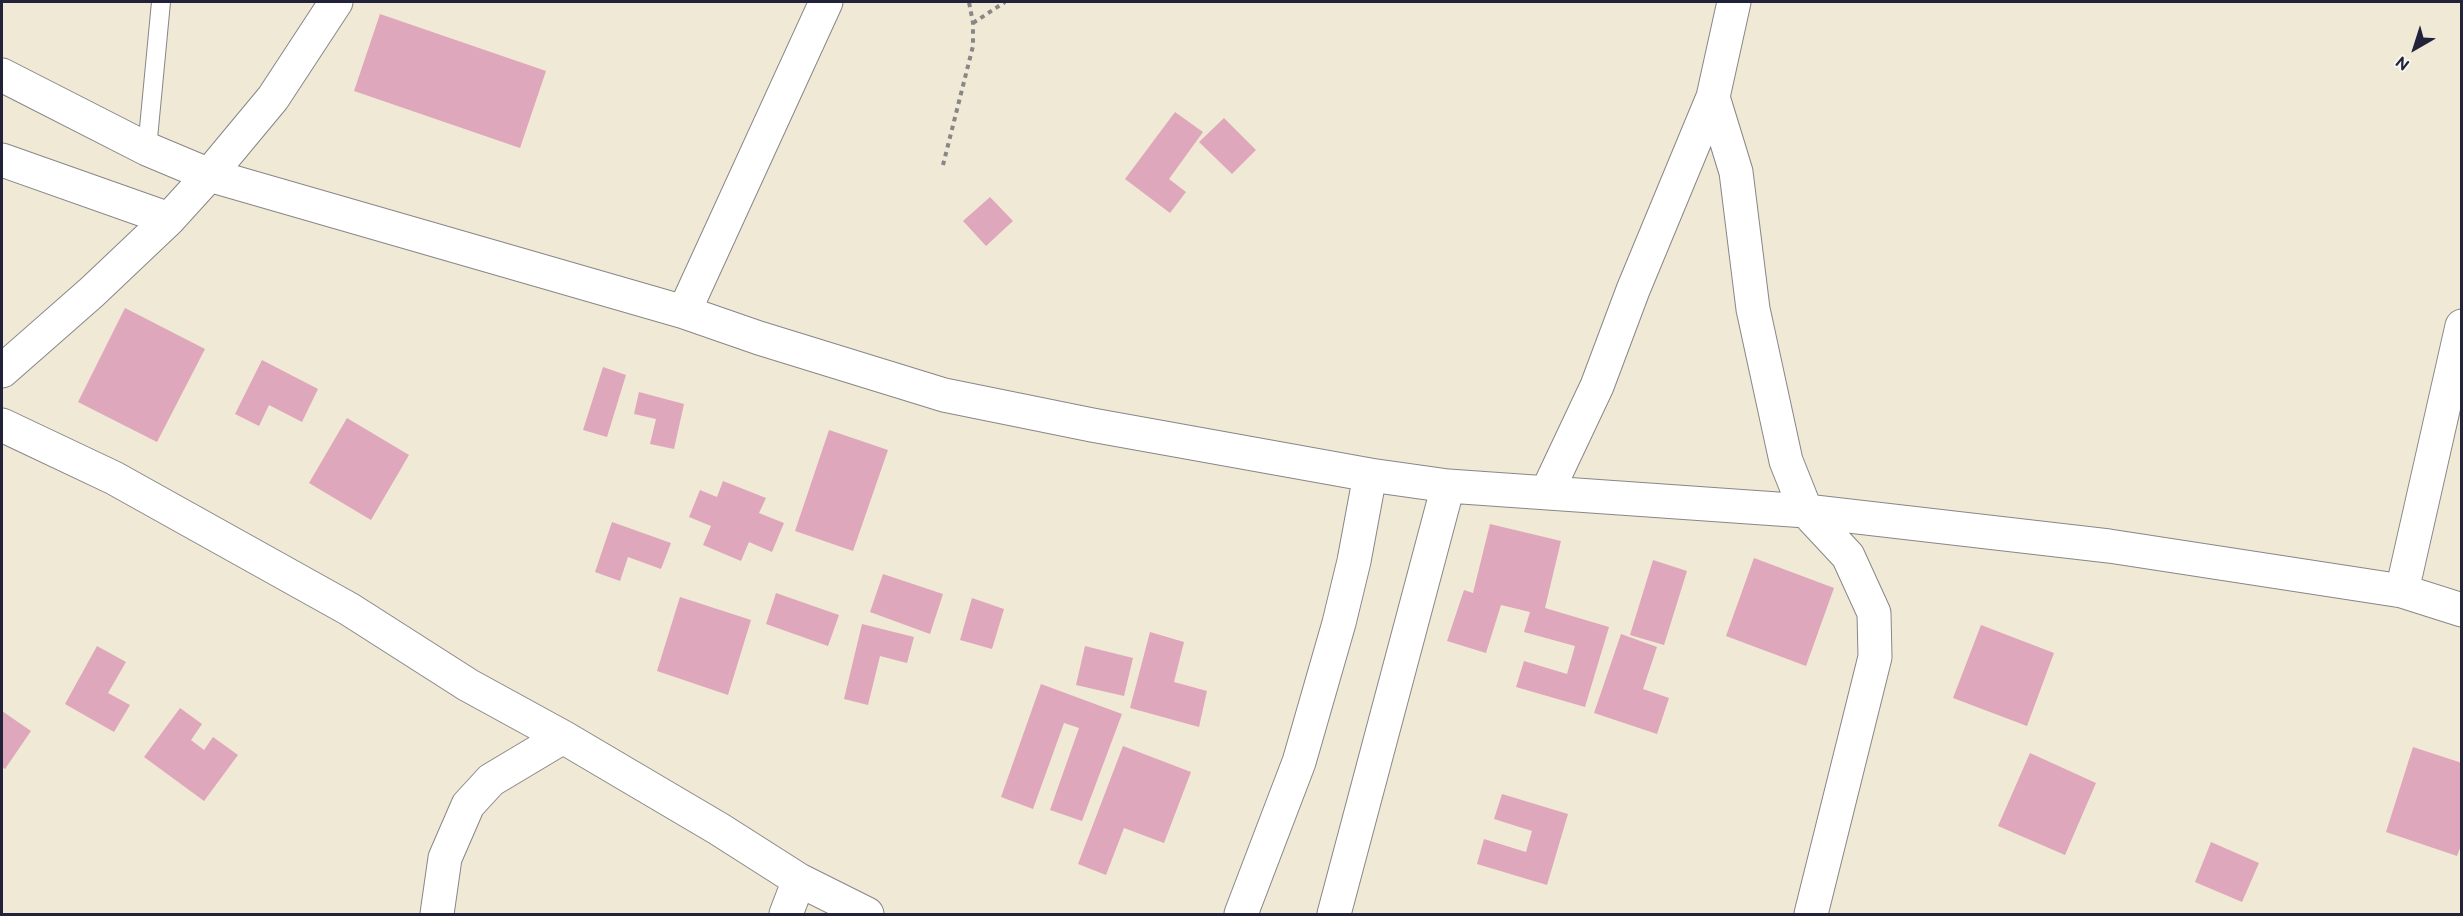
<!DOCTYPE html>
<html>
<head>
<meta charset="utf-8">
<style>
  body { margin:0 }
  #map { position:relative; width:2463px; height:916px; overflow:hidden; background:#f0e9d5; font-family:"Balsamiq Sans",sans-serif }
  canvas { display:block }
  .frame { position:absolute; inset:0; border:3px solid #22223b; pointer-events:none }
  .north { position:absolute; left:2385px; top:18px; width:60px; height:60px; -webkit-text-stroke:4px #f6f6f2; paint-order:stroke; rotate:219deg; font-size:16px; font-weight:700; line-height:24px; text-align:center; color:#22223b }
  .north::after { content:''; display:block; margin:auto; width:21px; height:27px; background:#22223b; clip-path:polygon(50% 0,100% 100%,50% 72%,0 100%) }
</style>
</head>
<body>
<div id="map">
<canvas width="2463" height="916"></canvas>
<div class="frame"></div>
<div class="north">N</div>
</div>
<script>
const ctx = document.querySelector('canvas').getContext('2d');
ctx.lineJoin = 'round';
function fill(path, color) { ctx.fillStyle = color; ctx.fill(path, 'evenodd'); }
const shape = rows => new Path2D(rows.map(r => 'M' + r).join(''));
function strokePath(path, color, width, dash) { ctx.strokeStyle = color; ctx.lineWidth = width; ctx.lineCap = dash ? 'butt' : 'round'; ctx.setLineDash(dash || []); ctx.stroke(path); }
const building = shape([
  [380,14,546,71,520,148,354,91],
  [1175,112,1203,132,1169,179,1186,192,1170,213,1125,179],
  [1224,118,1256,150,1232,174,1199,142],
  [990,197,1013,221,986,246,963,221],
  [125,308,205,349,157,442,78,402],
  [262,360,318,389,302,422,269,405,259,426,235,414],
  [603,367,626,375,607,437,583,430],
  [639,392,684,404,674,449,650,444,656,419,634,414],
  [347,418,409,455,371,520,309,483],
  [829,430,888,450,853,551,795,531],
  [723,481,766,498,759,513,784,523,772,552,749,542,741,561,703,545,711,526,689,517,700,490,717,497],
  [612,522,671,543,661,569,628,557,620,581,595,572],
  [1490,524,1561,541,1545,608,1609,627,1585,707,1516,687,1524,661,1567,674,1575,646,1524,632,1530,612,1501,605,1486,653,1447,641,1464,590,1473,593],
  [1754,558,1834,588,1806,666,1726,636],
  [1653,560,1687,571,1664,645,1630,635],
  [883,574,943,594,930,634,870,612],
  [776,593,839,615,828,646,766,624],
  [680,597,751,620,728,695,657,671],
  [972,598,1004,609,992,649,960,640],
  [862,624,914,637,907,663,880,656,868,705,844,699],
  [1981,625,2054,653,2027,726,1953,698],
  [1150,632,1184,642,1174,682,1207,691,1199,727,1130,708],
  [1621,634,1657,647,1643,689,1669,698,1657,734,1594,713],
  [97,646,126,662,108,693,130,705,114,732,65,704],
  [1085,646,1133,658,1124,696,1076,685],
  [1041,684,1122,714,1082,821,1050,810,1079,728,1064,723,1033,809,1001,797],
  [180,708,202,724,191,740,204,750,213,737,238,755,204,801,144,757],
  [2,711,31,731,5,769,2,767],
  [1123,746,1191,772,1164,843,1124,828,1106,875,1078,864],
  [2413,747,2462,763,2462,843,2457,856,2386,832],
  [2030,753,2096,783,2065,855,1998,826],
  [1502,794,1568,814,1547,885,1477,864,1484,839,1526,852,1532,831,1494,819],
  [2211,842,2259,863,2242,902,2195,882]
]);
const path = shape([
  [973,23,1005,2],
  [943,165,973,46,973,23,969,2]
]);
const lane = shape([
  [147,149,161,2]
]);
const street = shape([
  [2,75,147,149,209,175,684,312,759,338,944,395,1092,425,1370,475,1448,486,1806,511,2109,546,2402,591,2462,610],
  [1713,97,1736,172,1753,309,1786,461,1806,511,1848,556,1874,613,1875,657,1811,914],
  [2,160,169,219],
  [684,312,826,2],
  [2,371,92,292,169,219,209,175,273,98,336,2],
  [2,425,114,478,349,609,468,685,563,737,719,829,799,880,867,914],
  [1547,492,1597,386,1633,290,1713,97,1734,2],
  [2402,591,2462,326],
  [437,914,445,858,468,805,491,780,563,737],
  [786,914,799,880],
  [1241,914,1299,762,1339,623,1354,561,1370,475],
  [1334,914,1448,486]
]);
fill(building, '#dfa7bb');
strokePath(lane, '#898688', 20);
strokePath(street, '#898688', 35);
strokePath(path, '#898688', 4, [4.5, 4.5]);
strokePath(lane, '#fff', 18);
strokePath(street, '#fff', 33);
</script>
</body>
</html>
